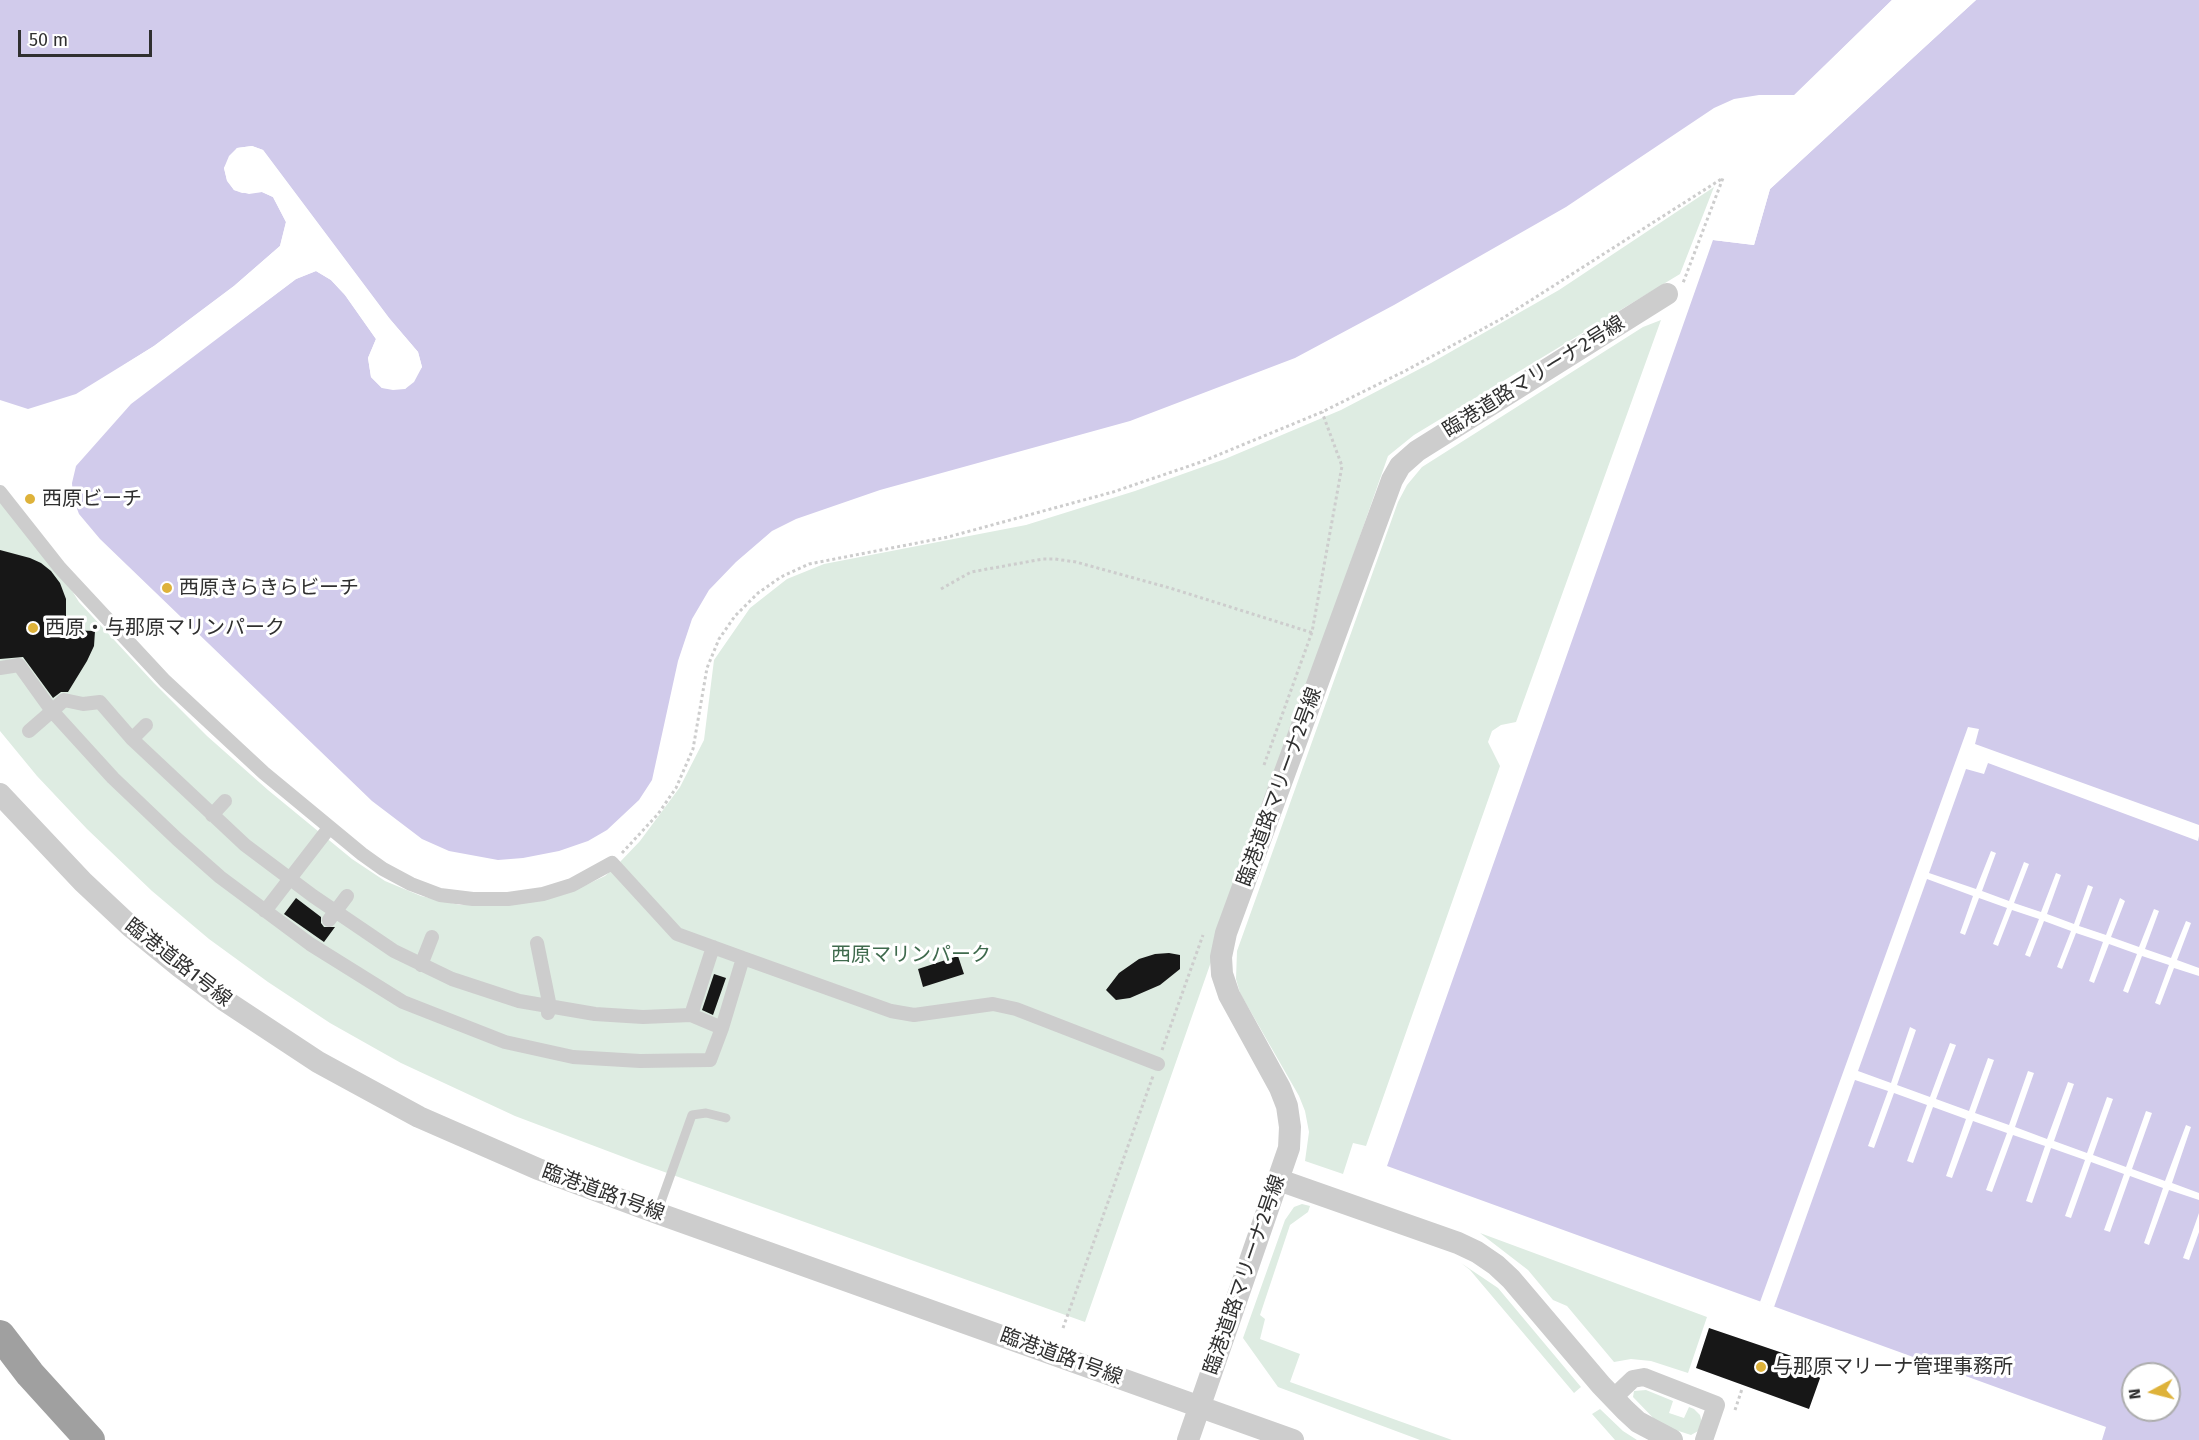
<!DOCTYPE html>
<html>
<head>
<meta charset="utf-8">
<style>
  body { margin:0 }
  #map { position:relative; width:2199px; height:1440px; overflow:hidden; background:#fff; font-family:"Fira Sans",sans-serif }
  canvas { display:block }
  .north { position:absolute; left:2121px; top:1362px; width:60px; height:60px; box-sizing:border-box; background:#fff; border:2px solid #acacac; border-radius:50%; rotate:263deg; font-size:16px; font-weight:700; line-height:24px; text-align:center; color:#303030 }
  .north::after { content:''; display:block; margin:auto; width:21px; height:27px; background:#deb23a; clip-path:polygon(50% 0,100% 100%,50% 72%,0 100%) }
  .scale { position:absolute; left:18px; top:30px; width:134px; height:27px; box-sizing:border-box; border:3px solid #303030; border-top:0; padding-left:8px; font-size:18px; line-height:21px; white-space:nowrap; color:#303030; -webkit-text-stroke:4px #fff; paint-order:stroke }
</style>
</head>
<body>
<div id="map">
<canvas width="2199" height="1440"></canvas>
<div class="north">N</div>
<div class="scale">50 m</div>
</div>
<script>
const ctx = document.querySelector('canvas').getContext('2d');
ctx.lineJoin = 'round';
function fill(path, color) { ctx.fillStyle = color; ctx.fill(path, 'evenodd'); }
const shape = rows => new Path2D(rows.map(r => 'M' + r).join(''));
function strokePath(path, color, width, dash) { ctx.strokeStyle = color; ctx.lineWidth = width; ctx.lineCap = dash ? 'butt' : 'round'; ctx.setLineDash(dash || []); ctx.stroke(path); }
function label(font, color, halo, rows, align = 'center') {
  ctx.font = font + ' "Fira Sans","Noto Sans JP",sans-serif'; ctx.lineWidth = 6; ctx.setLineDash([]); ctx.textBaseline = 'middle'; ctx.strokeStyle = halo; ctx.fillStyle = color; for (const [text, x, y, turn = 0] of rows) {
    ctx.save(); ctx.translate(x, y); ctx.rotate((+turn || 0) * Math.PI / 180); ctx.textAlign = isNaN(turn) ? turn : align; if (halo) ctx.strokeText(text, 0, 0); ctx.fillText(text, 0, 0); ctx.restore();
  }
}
const green = shape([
  [1714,187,1680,274,1414,435,1388,456,1085,1322,642,1164,515,1116,401,1063,330,1023,268,982,209,939,152,891,87,829,37,776,0,731,0,496,61,573,79,602,154,683,207,736,268,790,352,859,385,881,421,896,460,905,504,905,577,889,605,876,620,862,640,841,680,787,704,740,714,660,750,608,787,579,824,564,1026,525,1135,491,1225,459,1341,410,1431,363,1559,290],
  [1661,320,1516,722,1501,725,1492,731,1488,742,1500,766,1366,1146,1353,1143,1343,1174,1305,1161,1309,1132,1305,1111,1299,1096,1240,993,1236,979,1237,951,1398,502,1407,485,1422,467,1643,327],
  [1302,1204,1310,1206,1308,1212,1290,1225,1260,1315,1265,1319,1260,1339,1300,1354,1290,1382,1452,1440,1420,1440,1278,1387,1243,1338,1285,1220,1294,1207],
  [1480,1233,1707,1317,1688,1373,1651,1361,1631,1359,1614,1362,1567,1306,1553,1300,1528,1270],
  [1461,1263,1498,1288,1581,1387,1574,1393,1470,1270],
  [1646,1390,1673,1401,1669,1413,1684,1418,1689,1407,1694,1409,1700,1415,1702,1423,1700,1430,1691,1435,1660,1425,1633,1397,1634,1391],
  [1600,1409,1623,1431,1637,1440,1615,1440,1592,1414]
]);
const water = shape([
  [0,0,1892,0,1795,95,1759,95,1734,99,1714,108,1566,207,1394,305,1295,358,1130,421,880,490,796,519,772,531,736,562,709,590,692,619,678,661,652,780,639,800,607,830,588,841,559,851,523,858,498,860,449,851,422,839,372,801,100,539,79,514,73,498,72,483,76,466,131,404,296,279,316,271,331,280,345,295,376,339,368,358,371,377,382,388,405,389,422,367,418,352,389,318,263,150,252,146,237,148,224,168,227,180,234,190,249,194,262,192,273,197,286,222,280,246,234,286,154,346,76,394,28,409,0,400],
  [1976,0,2199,0,2199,1440,2102,1440,2106,1427,1387,1166,1713,240,1754,245,1770,189],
  [2133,1374,2169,1374,2169,1410,2133,1410]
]);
const pier = shape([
  [1892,0,1895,0,1797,97,1791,98],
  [1972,0,1976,0,1770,189,1754,245,1713,240,1713,237,1752,242,1768,187],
  [252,146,263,150,389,318,418,352,422,367,414,382,405,389,393,390,382,388,371,377,368,358,376,339,345,295,331,280,316,271,296,279,228,330,214,337,294,276,317,268,333,278,347,293,379,338,371,358,374,375,383,385,403,386,411,380,419,367,415,353,386,319,261,153,252,149,238,151,232,158,227,168,229,179,236,187,242,190,262,190,276,195,289,221,283,248,236,288,156,348,128,366,124,365,154,346,234,286,280,246,286,222,273,197,262,192,242,193,234,190,227,181,224,168,229,156,237,148],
  [1968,727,1979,729,1975,744,2199,825,2199,836,2198,841,1988,763,1984,774,1966,769,1929,873,1976,889,1991,851,1996,853,1982,891,2009,901,2024,862,2029,864,2014,903,2041,912,2056,873,2061,875,2047,914,2074,924,2088,885,2093,887,2079,926,2106,935,2120,898,2125,901,2111,937,2139,947,2154,909,2159,911,2145,949,2171,958,2186,921,2191,923,2177,960,2199,968,2199,976,2174,968,2160,1005,2155,1003,2169,965,2142,956,2128,993,2123,991,2137,954,2109,944,2094,983,2089,981,2103,942,2076,933,2062,969,2057,967,2071,931,2044,921,2030,957,2025,955,2039,919,2012,910,1998,946,1993,944,2007,908,1979,898,1965,935,1960,933,1973,896,1927,879,1858,1071,1891,1083,1910,1027,1916,1030,1897,1085,1930,1097,1950,1043,1956,1045,1936,1099,1969,1111,1988,1058,1994,1060,1975,1113,2009,1125,2028,1071,2034,1073,2015,1127,2047,1139,2068,1082,2074,1084,2054,1141,2087,1153,2107,1097,2113,1099,2093,1155,2126,1167,2146,1111,2152,1113,2132,1169,2165,1181,2186,1125,2191,1127,2172,1183,2199,1193,2199,1200,2169,1190,2149,1245,2144,1243,2163,1188,2130,1176,2110,1232,2104,1230,2124,1174,2091,1162,2071,1218,2065,1216,2085,1160,2051,1148,2032,1203,2026,1201,2045,1146,2013,1135,1992,1192,1986,1190,2007,1133,1973,1121,1952,1178,1946,1176,1966,1119,1933,1107,1913,1163,1907,1161,1927,1105,1894,1093,1874,1148,1868,1146,1888,1091,1855,1080,1774,1307,1760,1302],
  [2199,1213,2199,1232,2189,1260,2183,1258]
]);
const building = shape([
  [0,550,30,558,41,563,51,571,60,583,66,599,66,630,95,631,94,646,87,661,68,692,61,692,53,698,23,657,0,659],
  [296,898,321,917,321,923,324,927,335,927,324,942,284,914],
  [1169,953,1180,955,1180,969,1160,985,1130,998,1116,1000,1106,990,1119,973,1139,959,1155,954],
  [958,956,964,974,923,987,918,969],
  [714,974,726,978,713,1015,702,1010],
  [1709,1328,1824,1367,1809,1409,1696,1368]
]);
const path = shape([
  [941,589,971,572,1043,559,1055,559,1076,562,1170,588,1313,633],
  [1264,765,1312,632,1342,466,1322,412],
  [622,853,658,814,676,788,693,749,707,668,719,639,735,616,758,593,781,577,809,564,948,537,1113,492,1201,462,1322,412,1405,371,1503,318,1723,178,1683,283],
  [1162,1050,1203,935],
  [1063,1328,1153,1076],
  [1735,1410,1742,1389]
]);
const service = shape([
  [657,1213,692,1115,706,1113,726,1118]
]);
const pedestrian = shape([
  [0,492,60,568,165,681,264,773,362,854,383,869,411,884,440,895,473,899,508,899,543,894,572,885,612,863,677,934,743,958,722,1028],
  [0,668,19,665,52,711,113,778,177,839,220,877,310,944,403,1002,505,1042,573,1057,640,1061,710,1060,722,1028,691,1015,643,1017,595,1014,519,1001,452,979,394,951,313,896,245,845,132,739,100,702,83,704,64,700,52,711,29,731],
  [132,739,146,725],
  [212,815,225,801],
  [265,911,329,828],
  [329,920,347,896],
  [537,943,550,1007,548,1013],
  [743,958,891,1011,914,1015,993,1004,1016,1009,1158,1064],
  [421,965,432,937],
  [691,1015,713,947]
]);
const minor = shape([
  [1613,1398,1633,1379,1644,1377,1716,1405,1704,1440]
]);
const tertiary = shape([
  [0,794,83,882,131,927,180,967,224,1000,318,1062,419,1117,538,1169,657,1213,1293,1440],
  [1279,1180,1458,1243,1477,1252,1496,1265,1511,1279,1601,1385,1625,1410,1638,1422,1672,1440],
  [1188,1440,1289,1148,1290,1127,1287,1106,1280,1088,1229,995,1222,974,1221,957,1226,933,1392,480,1400,466,1417,451,1667,294]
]);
const trunk = shape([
  [0,1335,30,1374,90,1440]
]);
const markers = [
  [30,499,6,"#deb23a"],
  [167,588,6,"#deb23a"],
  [33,628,6,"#deb23a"],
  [1761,1367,6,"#deb23a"]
];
const streetNames = [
  ["臨港道路マリーナ2号線",1534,377,-32],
  ["臨港道路マリーナ2号線",1280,787,-70],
  ["臨港道路1号線",178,963,38],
  ["臨港道路1号線",603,1193,20],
  ["臨港道路マリーナ2号線",1245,1275,-71],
  ["臨港道路1号線",1061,1357,20]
];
const poiNames = [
  ["西原ビーチ",42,499],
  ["西原きらきらビーチ",179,588],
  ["西原・与那原マリンパーク",45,628],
  ["与那原マリーナ管理事務所",1773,1367]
];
const parkNames = [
  ["西原マリンパーク",911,955]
];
fill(green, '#deece2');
fill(water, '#d1cbeb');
fill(pier, '#fff');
fill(building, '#171717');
strokePath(path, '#cdcdcd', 3, [3, 3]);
strokePath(service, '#cdcdcd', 9);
strokePath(pedestrian, '#cdcdcd', 14);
strokePath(minor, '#cdcdcd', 18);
strokePath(tertiary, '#cdcdcd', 22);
strokePath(trunk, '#a0a0a0', 30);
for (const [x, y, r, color] of markers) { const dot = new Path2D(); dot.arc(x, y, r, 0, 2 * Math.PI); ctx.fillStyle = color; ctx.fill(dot); strokePath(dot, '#fff', 2); }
label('20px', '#303030', '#fff', streetNames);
label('20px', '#303030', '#fff', poiNames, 'left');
label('20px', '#3f6a4d', '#fff', parkNames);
</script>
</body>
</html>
